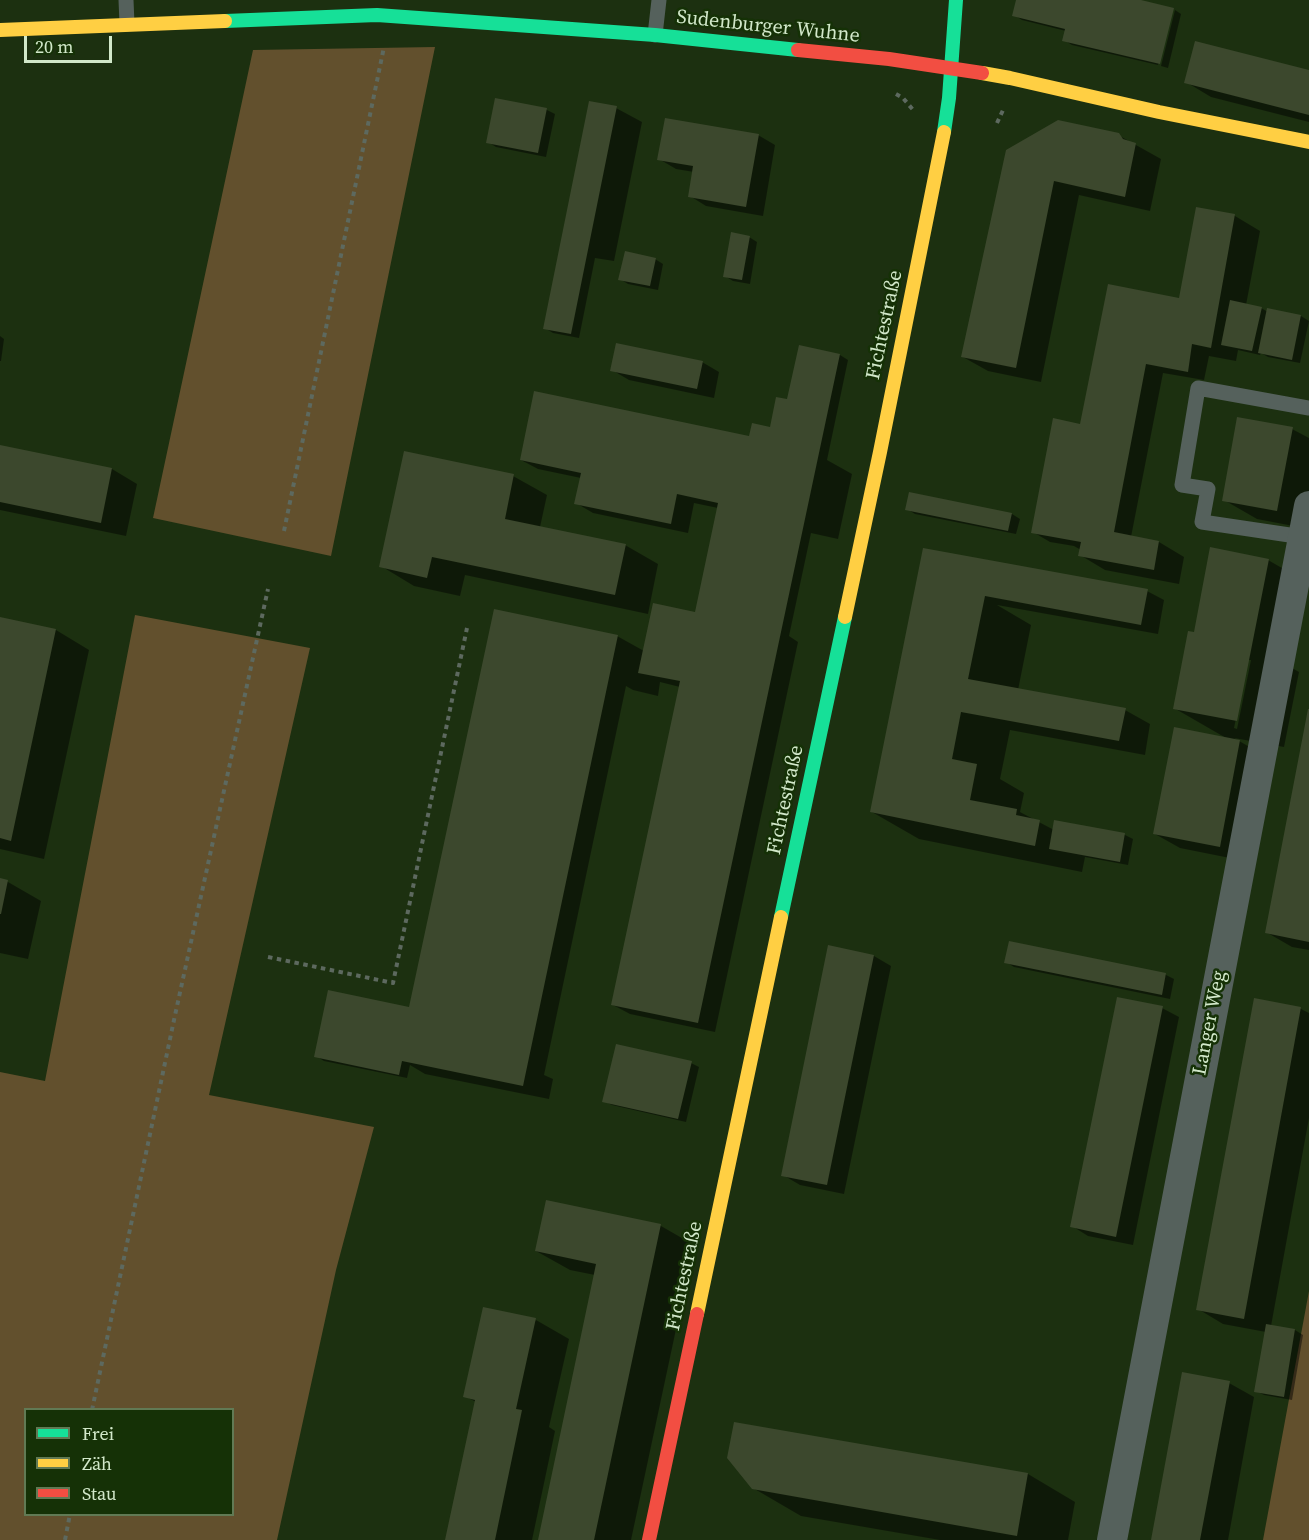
<!DOCTYPE html>
<html>
<head>
<meta charset="utf-8">
<style>
  body { margin:0 }
  #map { position:relative; width:1309px; height:1540px; overflow:hidden; background:#1c3010; font-family:"Source Serif 4",serif }
  canvas { display:block }
  .legend { position:absolute; left:24px; top:1408px; width:210px; height:108px; box-sizing:border-box; background:#153106; border:2px solid #617a54; margin:0; padding:8px 10px; list-style:none; font-size:18px; color:#d2e8ca }
  .legend li { display:flex; align-items:center; gap:12px; height:30px }
  .legend b { width:30px; border:2px solid #617a54 }
  .scale { position:absolute; left:24px; top:36px; width:88px; height:27px; box-sizing:border-box; border:3px solid #d2e8ca; border-top:0; padding-left:8px; font-size:18px; line-height:21px; white-space:nowrap; color:#d2e8ca; -webkit-text-stroke:4px #153106; paint-order:stroke }
</style>
</head>
<body>
<div id="map">
<canvas width="1309" height="1540"></canvas>
<ul class="legend">
<li><b style="height:8px;background:#16e098"></b>Frei</li>
<li><b style="height:8px;background:#ffcf43"></b>Zäh</li>
<li><b style="height:8px;background:#f24e42"></b>Stau</li>
</ul>
<div class="scale">20 m</div>
</div>
<script>
const ctx = document.querySelector('canvas').getContext('2d');
ctx.lineJoin = 'round';
function fill(path, color) { ctx.fillStyle = color; ctx.fill(path, 'evenodd'); }
const shape = rows => new Path2D(rows.map(r => 'M' + r).join(''));
function strokePath(path, color, width, dash) { ctx.strokeStyle = color; ctx.lineWidth = width; ctx.lineCap = dash ? 'butt' : 'round'; ctx.setLineDash(dash || []); ctx.stroke(path); }
function label(font, color, halo, rows, align = 'center') {
  ctx.font = font + ' "Source Serif 4",serif'; ctx.lineWidth = 5; ctx.setLineDash([]); ctx.textBaseline = 'middle'; ctx.strokeStyle = halo; ctx.fillStyle = color; for (const [text, x, y, turn = 0] of rows) {
    ctx.save(); ctx.translate(x, y); ctx.rotate((+turn || 0) * Math.PI / 180); ctx.textAlign = isNaN(turn) ? turn : align; if (halo) ctx.strokeText(text, 0, 0); ctx.fillText(text, 0, 0); ctx.restore();
  }
}
const green = shape([
  [435,47,331,556,153,518,253,50],
  [135,615,310,648,209,1095,374,1127,336,1270,277,1540,0,1540,0,1072,45,1081],
  [26,1410,232,1410,232,1514,26,1514],
  [1309,1291,1309,1540,1263,1540]
]);
const shadow = shape([
  [1017,0,1135,0,1172,9,1158,65,1072,45,1064,40,1066,31,1022,20,1014,15],
  [1175,10,1181,14,1168,68,1161,66],
  [1309,71,1309,122,1211,97,1186,82],
  [497,100,547,110,555,114,546,157,496,147,488,142],
  [616,108,642,122,614,261,595,258,579,338,553,333,545,328],
  [758,135,775,145,763,216,706,206,690,196,694,172,676,169,659,159],
  [1118,135,1161,159,1150,211,1079,195,1041,382,988,371,963,357,1007,151],
  [1197,209,1235,216,1260,231,1246,305,1261,308,1268,312,1301,316,1309,321,1300,363,1268,357,1261,353,1260,355,1238,350,1236,361,1209,356,1204,380,1163,373,1131,537,1159,542,1184,557,1179,584,1105,570,1080,555,1081,550,1074,546,1050,542,1033,532,1081,425,1181,300],
  [749,237,757,242,750,284,733,281,725,276],
  [655,259,663,264,658,290,628,284,620,279],
  [0,336,4,339,1,361,0,361],
  [800,347,840,355,848,360,827,460,852,474,838,539,811,533,789,636,798,642,715,1032,630,1014,613,1005,680,687,660,682,658,696,633,690,626,686,544,1075,553,1079,549,1099,425,1074,410,1065,407,1078,324,1061,316,1056,409,1008,617,636,644,651,696,614,718,508,694,503,688,533,593,513,576,503,581,478,538,469,521,460,750,438,771,429,789,401],
  [702,362,719,372,714,398,629,380,612,370],
  [1292,429,1309,438,1309,529,1257,519,1224,500],
  [0,447,112,469,137,484,126,536,0,510],
  [513,476,547,495,540,527,625,545,658,564,648,614,465,575,460,596,414,586,381,566],
  [907,509,1012,514,1020,519,1016,534,915,514],
  [1268,560,1301,579,1285,664,1299,672,1284,747,1234,738,1265,756,1245,861,1180,848,1155,834,1226,738,1174,708,1201,635],
  [1248,660,1251,660,1237,729,1234,728],
  [918,584,1147,591,1164,600,1158,634,997,605,1031,625,1018,690,1125,710,1150,724,1145,755,1010,730,1000,779,1024,793,1020,812,1054,830,1055,822,1125,835,1133,839,1128,865,1085,857,1082,872,919,839,872,812],
  [0,618,56,630,89,650,44,859,0,849],
  [1309,711,1309,950,1292,947,1266,932],
  [0,880,8,882,41,901,28,959,0,953],
  [1010,943,1166,975,1174,979,1170,999,1014,967,1006,962],
  [829,947,874,956,891,966,844,1194,800,1185,783,1175],
  [1255,1000,1301,1009,1309,1013,1309,1118,1271,1326,1295,1330,1303,1335,1292,1400,1264,1395,1256,1391,1266,1332,1223,1324,1198,1309],
  [1162,1008,1179,1017,1133,1245,1088,1236,1072,1226],
  [691,1063,699,1067,686,1122,612,1105,604,1101],
  [547,1201,661,1226,694,1245,631,1540,539,1540,595,1275,570,1270,536,1251],
  [536,1320,569,1339,549,1427,555,1431,532,1540,446,1540,476,1402,465,1396],
  [1229,1383,1254,1397,1228,1540,1152,1540],
  [735,1423,1028,1474,1075,1502,1068,1540,940,1540,801,1516,753,1488]
]);
const building = shape([
  [1016,0,1141,0,1174,8,1160,64,1062,41,1065,29,1012,16],
  [1195,41,1309,70,1309,115,1184,83],
  [495,98,547,108,538,153,486,143],
  [589,101,617,106,571,334,543,329],
  [665,118,759,134,746,207,688,197,693,166,657,160],
  [1058,120,1119,133,1123,139,1136,143,1125,197,1054,181,1016,368,961,357,1006,150],
  [1196,207,1235,214,1211,348,1192,344,1188,372,1146,364,1114,532,1159,541,1154,570,1078,556,1081,542,1031,533,1053,418,1080,424,1108,284,1179,298],
  [731,232,750,236,742,280,723,277],
  [625,251,656,258,650,286,618,280],
  [1230,300,1262,307,1252,351,1221,345],
  [1267,308,1301,315,1292,360,1258,353],
  [616,343,703,361,697,389,610,371],
  [799,345,840,354,698,1023,611,1005,680,681,638,673,653,603,695,612,718,503,677,494,671,524,574,504,581,473,520,460,534,391,749,436,752,423,770,427,776,397,787,399],
  [1237,417,1293,427,1277,511,1222,501],
  [0,445,112,468,101,523,0,502],
  [404,451,514,474,505,519,626,544,615,595,432,557,427,578,379,567],
  [909,492,1012,513,1008,531,905,510],
  [1210,547,1269,559,1237,721,1173,709,1188,631,1194,632],
  [923,548,1148,589,1141,625,985,596,968,679,1126,708,1119,741,961,712,952,759,977,764,970,800,1017,809,1016,815,1040,820,1035,846,870,812],
  [494,609,618,635,523,1086,402,1061,399,1075,314,1057,328,990,409,1007],
  [0,617,56,629,11,841,0,838],
  [1308,709,1309,709,1309,942,1265,933],
  [1174,727,1240,740,1220,847,1153,834],
  [1054,820,1125,833,1120,862,1049,849],
  [0,878,8,880,1,914,0,914],
  [1009,941,1166,973,1162,995,1004,963],
  [828,945,874,955,827,1185,781,1176],
  [1117,997,1163,1006,1116,1237,1070,1227],
  [1254,998,1301,1007,1244,1319,1196,1310],
  [616,1044,692,1061,678,1119,602,1102],
  [546,1200,661,1224,594,1540,538,1540,596,1264,535,1251],
  [483,1307,536,1318,516,1409,522,1410,495,1540,445,1540,475,1400,463,1397],
  [1266,1324,1295,1329,1284,1397,1254,1392],
  [1182,1372,1230,1381,1200,1540,1151,1540],
  [734,1422,1028,1473,1017,1536,752,1489,727,1458]
]);
const path = shape([
  [896,94,903,98,914,111],
  [997,123,1004,108],
  [284,531,384,47],
  [268,957,393,983,467,628],
  [92,1410,174,1020,268,589],
  [65,1540,70,1514]
]);
const lane = shape([
  [126,0,127,24],
  [655,35,659,0],
  [1303,537,1202,522,1208,489,1182,485,1198,388,1309,408]
]);
const street = shape([
  [1112,1540,1309,506]
]);
const fast = shape([
  [225,21,377,15,655,35,798,50],
  [944,132,949,98,956,0],
  [781,917,845,617]
]);
const slow = shape([
  [0,30,225,21],
  [982,73,1010,78,1159,112,1309,142],
  [845,617,880,452,944,132],
  [697,1314,781,917]
]);
const jam = shape([
  [798,50,889,59,982,73],
  [649,1540,697,1314]
]);
const streetNames = [
  ["Sudenburger Wuhne",768,27,6],
  ["Fichtestraße",885,325,-78],
  ["Fichtestraße",786,800,-78],
  ["Langer Weg",1210,1023,-79],
  ["Fichtestraße",685,1276,-78]
];
fill(green, '#62502d');
fill(shadow, '#0007');
fill(building, '#3c482d');
strokePath(path, '#5d695f', 4, [4.5, 4.5]);
strokePath(lane, '#55615c', 15);
strokePath(street, '#55615c', 30);
strokePath(fast, '#16e098', 14);
strokePath(slow, '#ffcf43', 14);
strokePath(jam, '#f24e42', 14);
label('20px', '#d2e8ca', '#153106', streetNames);
</script>
</body>
</html>
